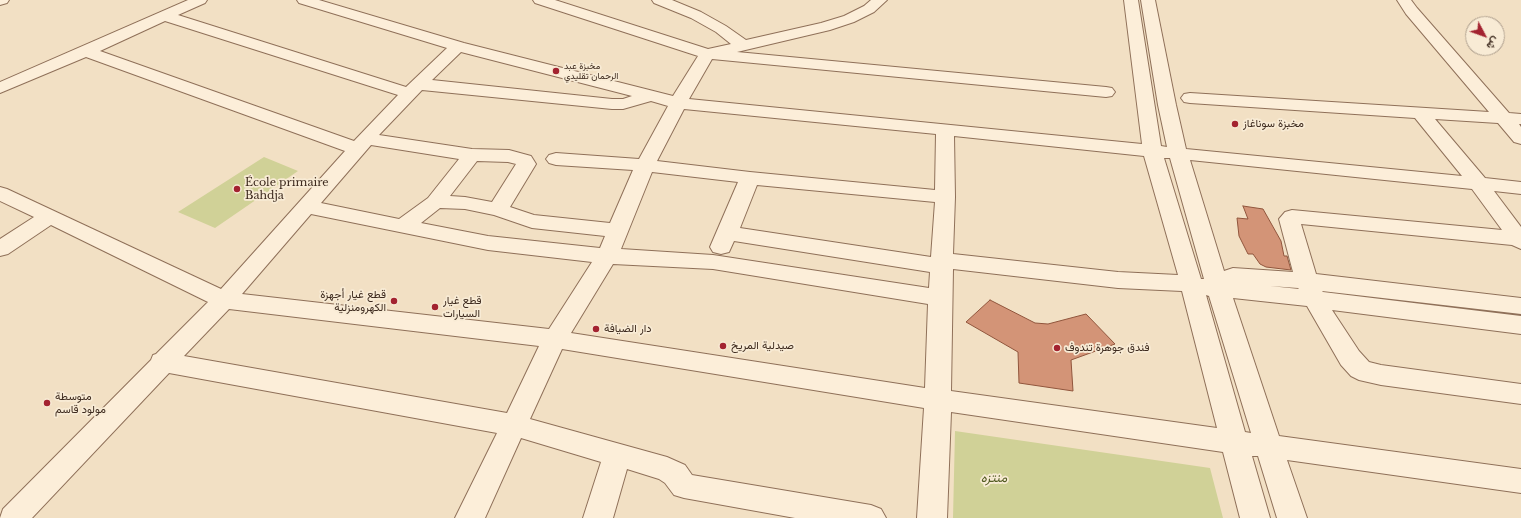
<!DOCTYPE html>
<html>
<head>
<meta charset="utf-8">
<style>
  body { margin:0 }
  #map { position:relative; width:1521px; height:518px; overflow:hidden; background:#f2e0c4; font-family:"Libre Baskerville",Vazirmatn,serif }
  canvas { display:block }
  .north { position:absolute; left:1465px; top:16px; width:40px; height:40px; box-sizing:border-box; background:#f8ebd5; border:1px solid #ad9e8c; border-radius:50%; rotate:131deg; font-size:11px; font-weight:700; line-height:16px; text-align:center; color:#3d2a1e }
  .north::after { content:''; display:block; margin:auto; width:14px; height:18px; background:#a32330; clip-path:polygon(50% 0,100% 100%,50% 72%,0 100%) }
</style>
</head>
<body>
<div id="map">
<canvas width="1521" height="518"></canvas>
<div class="north">ش</div>
</div>
<script>
const ctx = document.querySelector('canvas').getContext('2d');
ctx.lineJoin = 'round';
function fill(path, color) { ctx.fillStyle = color; ctx.fill(path, 'evenodd'); }
const shape = rows => new Path2D(rows.map(r => 'M' + r).join(''));
function strokePath(path, color, width, dash) { ctx.strokeStyle = color; ctx.lineWidth = width; ctx.lineCap = dash ? 'butt' : 'round'; ctx.setLineDash(dash || []); ctx.stroke(path); }
function label(font, color, halo, rows, align = 'center') {
  ctx.font = font + ' "Libre Baskerville",Vazirmatn,serif'; ctx.lineWidth = 3.5; ctx.setLineDash([]); ctx.textBaseline = 'middle'; ctx.strokeStyle = halo; ctx.fillStyle = color; for (const [text, x, y, turn = 0] of rows) {
    ctx.save(); ctx.translate(x, y); ctx.rotate((+turn || 0) * Math.PI / 180); ctx.textAlign = isNaN(turn) ? turn : align; if (halo) ctx.strokeText(text, 0, 0); ctx.fillText(text, 0, 0); ctx.restore();
  }
}
const green = shape([
  [264,157,298,171,215,228,178,212],
  [955,431,1210,468,1223,518,953,518]
]);
const building = shape([
  [1243,206,1263,209,1281,241,1284,256,1287,256,1291,270,1266,267,1260,264,1253,254,1248,254,1239,236,1237,218,1248,219,1243,206],
  [990,300,1035,323,1048,324,1086,314,1115,344,1071,360,1073,391,1019,383,1018,352,966,322,990,300]
]);
const minor = shape([
  [0,0,9,0,7,3,0,5,0,0],
  [188,0,207,0,205,3,178,15,406,87,447,48,299,3,297,0,319,0,464,43,673,96,698,56,535,3,533,0,555,0,708,49,731,44,716,32,691,18,654,3,652,0,672,0,701,12,726,26,746,40,821,23,844,16,864,6,871,0,887,0,874,12,854,22,830,30,737,52,1106,87,1112,88,1115,92,1112,96,1106,97,712,59,689,99,1142,144,1124,0,1138,0,1161,146,1167,147,1158,105,1141,0,1155,0,1176,105,1186,149,1462,176,1415,118,1190,103,1184,102,1181,98,1184,94,1190,93,1489,112,1406,14,1397,0,1411,0,1417,8,1509,113,1521,114,1521,124,1519,124,1521,127,1521,144,1514,142,1498,123,1435,119,1485,178,1521,182,1521,194,1494,191,1521,227,1521,249,1512,245,1301,224,1316,274,1521,298,1521,314,1322,291,1323,292,1521,316,1521,334,1332,310,1359,351,1369,362,1381,365,1521,384,1521,404,1381,385,1359,380,1351,376,1341,365,1307,306,1233,298,1279,436,1521,469,1521,493,1287,460,1307,518,1277,518,1258,456,1252,456,1270,518,1240,518,1223,452,951,412,947,518,917,518,924,408,562,349,530,419,667,457,685,465,692,475,871,505,881,509,886,518,795,518,684,498,674,495,665,483,659,479,627,469,613,518,583,518,601,462,521,438,485,518,455,518,497,433,169,373,32,518,0,518,3,509,151,360,153,355,156,354,208,302,51,225,8,254,0,256,0,239,34,217,0,201,0,187,7,189,221,289,345,151,86,57,0,93,0,82,188,0],
  [165,21,398,95,354,141,100,51,165,21],
  [461,52,632,96,623,99,612,99,432,80,461,52],
  [422,90,612,109,623,109,651,101,668,106,639,159,556,153,549,155,546,159,549,163,556,165,633,170,610,223,534,215,510,207,536,164,531,156,509,150,472,149,379,135,422,90],
  [684,109,936,134,935,190,750,172,657,161,684,109],
  [954,136,1144,156,1178,275,1118,272,953,254,955,197,954,136],
  [371,145,459,159,428,198,399,219,321,203,371,145],
  [1164,158,1170,158,1204,279,1201,279,1164,158],
  [1190,160,1472,189,1502,230,1292,210,1285,212,1279,219,1293,272,1233,268,1224,271,1190,160],
  [477,161,508,162,516,164,492,202,465,197,450,196,477,161],
  [652,172,738,182,710,247,713,252,721,254,729,252,734,241,930,272,929,288,713,255,621,249,652,172],
  [757,185,935,202,931,257,740,228,757,185],
  [440,208,465,209,494,215,532,228,605,236,600,248,488,236,421,223,440,208],
  [311,214,488,250,592,262,549,329,242,294,311,214],
  [613,264,713,269,928,304,925,388,571,333,613,264],
  [953,269,1118,288,1182,291,1217,428,951,391,953,269],
  [1270,286,1298,288,1299,289,1270,286],
  [1206,295,1209,296,1251,433,1245,432,1206,295],
  [229,309,539,346,507,413,184,356,229,309]
]);
const markers = [
  [556,71,4,"#a32330"],
  [1235,124,4,"#a32330"],
  [237,189,4,"#a32330"],
  [394,301,4,"#a32330"],
  [435,307,4,"#a32330"],
  [596,329,4,"#a32330"],
  [723,346,4,"#a32330"],
  [1057,348,4,"#a32330"],
  [47,403,4,"#a32330"]
];
const farPoinames = [
  ["مخبزة عبد",564,66],
  ["الرحمان تقليدي",564,76]
];
const poiNames = [
  ["مخبزة سوناغاز",1243,124],
  ["École primaire",245,183],
  ["Bahdja",245,196],
  ["قطع غيار أجهزة",386,295,"right"],
  ["الكهرومنزلية",386,308,"right"],
  ["قطع غيار",443,301],
  ["السيارات",443,314],
  ["دار الضيافة",604,329],
  ["صيدلية المريخ",731,346],
  ["فندق جوهرة تندوف",1065,348],
  ["متوسطة",55,397],
  ["مولود قاسم",55,410]
];
const nearParknames = [
  ["منتزه",994,478]
];
fill(green, '#d0d197');
fill(building, '#d39477');
strokePath(building, '#90553c', 1);
strokePath(minor, '#8f7059', 2);
fill(minor, '#fceed9');
for (const [x, y, r, color] of markers) { const dot = new Path2D(); dot.arc(x, y, r, 0, 2 * Math.PI); ctx.fillStyle = color; ctx.fill(dot); strokePath(dot, '#f8ebd5', 1.5); }
label('9px', '#3d2a1e', '#f8ebd5', farPoinames, 'left');
label('11px', '#3d2a1e', '#f8ebd5', poiNames, 'left');
label('italic 13px', '#535c23', '#f8ebd5', nearParknames);
</script>
</body>
</html>
